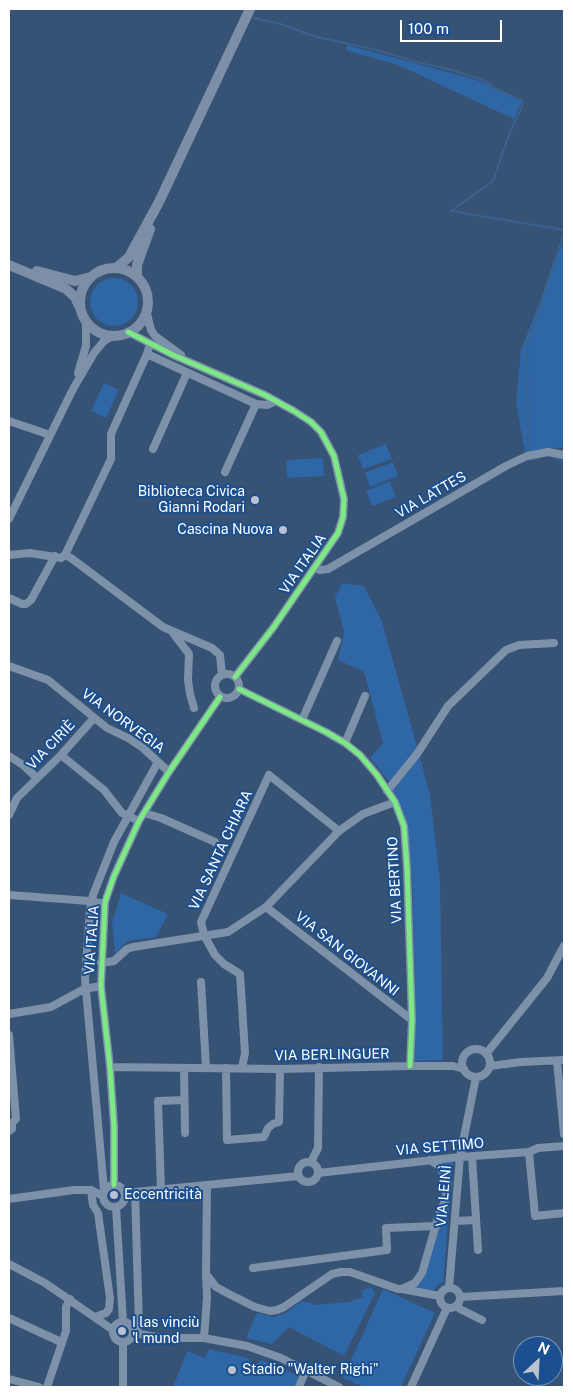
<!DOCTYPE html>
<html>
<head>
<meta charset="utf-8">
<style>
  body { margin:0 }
  #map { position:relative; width:573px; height:1396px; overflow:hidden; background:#365274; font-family:"Public Sans",sans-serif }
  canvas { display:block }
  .frame { position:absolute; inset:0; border:10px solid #fff; pointer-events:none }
  .north { position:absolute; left:513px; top:1336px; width:50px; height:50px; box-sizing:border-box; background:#1b4f8f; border:1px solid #7695bc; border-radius:50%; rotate:25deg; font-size:14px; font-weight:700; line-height:20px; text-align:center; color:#fff }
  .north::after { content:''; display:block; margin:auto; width:18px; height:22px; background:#b9c2ce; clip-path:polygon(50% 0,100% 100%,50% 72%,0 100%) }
  .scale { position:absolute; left:400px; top:20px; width:102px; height:22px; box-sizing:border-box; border:2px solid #fff; border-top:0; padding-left:6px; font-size:15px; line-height:18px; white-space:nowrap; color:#fff; -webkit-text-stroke:4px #1b4f8f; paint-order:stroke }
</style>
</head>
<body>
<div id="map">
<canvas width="573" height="1396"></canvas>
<div class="frame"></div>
<div class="north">N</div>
<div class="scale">100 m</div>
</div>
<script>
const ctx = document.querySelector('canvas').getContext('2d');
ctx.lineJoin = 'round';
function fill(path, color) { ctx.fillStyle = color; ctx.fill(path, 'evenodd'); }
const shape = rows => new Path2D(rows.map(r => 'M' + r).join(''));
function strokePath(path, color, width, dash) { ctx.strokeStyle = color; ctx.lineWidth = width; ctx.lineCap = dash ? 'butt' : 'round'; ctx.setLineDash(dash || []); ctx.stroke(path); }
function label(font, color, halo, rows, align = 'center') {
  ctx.font = font + ' "Public Sans",sans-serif'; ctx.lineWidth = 4; ctx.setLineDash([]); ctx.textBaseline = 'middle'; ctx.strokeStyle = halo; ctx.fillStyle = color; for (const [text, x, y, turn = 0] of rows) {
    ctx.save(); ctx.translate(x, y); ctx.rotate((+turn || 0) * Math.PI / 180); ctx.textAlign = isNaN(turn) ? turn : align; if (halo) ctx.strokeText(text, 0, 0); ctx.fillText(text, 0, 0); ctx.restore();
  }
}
const green = shape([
  [347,45,473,79,488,84,492,88,522,101,514,119,398,65,346,50],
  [564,239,564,447,525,452,516,403,521,350],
  '90 302a24 24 0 1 1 48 0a24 24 0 1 1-48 0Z',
  [104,383,119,390,106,418,91,411],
  [386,444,392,459,363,469,358,455],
  [323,458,324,476,287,478,286,460],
  [393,462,398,476,370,487,365,473],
  [390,481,396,497,372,506,366,491],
  [342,583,364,586,382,621,430,794,440,881,443,1060,414,1061,415,988,412,879,407,825,388,780,370,758,383,743,364,672,338,660,344,632,335,597],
  [121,893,168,914,156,937,127,941,115,954,112,923],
  [437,1162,453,1162,443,1282,437,1286,433,1291,418,1289,415,1287,423,1280,448,1182],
  [371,1287,375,1293,344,1356,289,1327,272,1344,246,1338,257,1313,274,1317,286,1313,301,1301,313,1303,314,1305,348,1302,363,1297,361,1291],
  [383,1289,435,1313,401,1387,364,1387,343,1378],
  [209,1349,248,1358,251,1362,257,1364,261,1360,299,1376,295,1387,173,1387,187,1351,205,1358]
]);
const stream = shape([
  [254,18,281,24,313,36,381,51,412,61,452,70,488,82,494,88,523,101,521,109,510,132,493,181,451,211,564,230],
  [528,448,527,343,564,233],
  [552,456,564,462],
  [531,460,538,458]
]);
const minor = shape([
  [146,310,151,330,155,336,181,355],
  [128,332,173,355,265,395,294,411,311,422,321,432,334,456,344,499,343,517,338,533,273,628,235,677],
  [147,354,256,404,267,405,276,401],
  [78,373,86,346,86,321],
  [9,421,50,435],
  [153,449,187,373],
  [225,472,256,404],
  [9,519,73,389,94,353,104,341,114,335],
  [9,555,30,553,61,558,65,555,71,558,163,627,212,648,220,655,222,675],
  [65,555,111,459,111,434,147,354,150,344],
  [315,568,320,570,328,569,506,466,527,456,548,452,564,455],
  [9,598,22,604,26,604,31,600,55,556],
  [173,633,189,654,188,680,190,694,194,708],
  [9,666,48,680,107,728,128,738,143,748,169,772],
  '215 686a12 12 0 1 1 24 0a12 12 0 1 1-24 0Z',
  [239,689,326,732,345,743,360,755,377,775,395,802,404,826,407,868,412,1020,410,1066],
  [302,720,337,641],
  [345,743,365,696],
  [61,755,104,790,122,813,139,821],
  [9,756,23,765,37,778],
  [387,791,417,754,448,706,506,650,519,645,554,643],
  [144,813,161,818,215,842],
  [9,815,17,798,61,755,94,718],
  [9,895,89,901,105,904],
  [266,907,412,1020],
  [101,963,114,961,127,949,133,947,228,932,266,907,339,831,363,814,395,802],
  [201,982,206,1067],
  [9,1014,51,1007,84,989,101,986],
  [9,1035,16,1119,12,1123,12,1129,9,1131],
  '462 1063a14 14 0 1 1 28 0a14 14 0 1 1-28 0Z',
  [486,1054,547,978,564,946],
  [557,1061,564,1134],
  [490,1066,521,1062,564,1060],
  [110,1067,280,1069,410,1066,453,1066,464,1069],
  [184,1068,185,1133],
  [226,1068,227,1140,264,1137,268,1128,273,1124,279,1122,280,1069],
  [242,1068,245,1053,240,974,224,964,215,955,204,935,201,922,269,775,339,831],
  [529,1152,535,1216,564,1213],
  [472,1156,478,1250],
  [311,1162,318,1148,319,1067],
  '298 1172a10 10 0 1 1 20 0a10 10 0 1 1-20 0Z',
  [318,1173,460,1157,529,1152,538,1148,564,1146],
  '103 1196a11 11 0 1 1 22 0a11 11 0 1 1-22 0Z',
  [114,1185,114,1126,110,1067,101,986,105,902,114,876,139,821,169,772,220,697],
  [207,1186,206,1274,216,1287,229,1294,255,1307,270,1311,277,1310,284,1307,332,1274,341,1272,350,1272,398,1289,402,1289,415,1283,422,1273,439,1214,445,1201,448,1182,439,1166,430,1160],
  [91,1190,93,1205,98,1213,110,1298,109,1309,106,1313,95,1317],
  [104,1190,85,979,90,910,93,895,114,842,158,762],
  [161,1190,158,1101,184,1100],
  [135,1192,139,1325,136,1334],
  [125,1195,135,1192,299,1176],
  [9,1199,74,1190,91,1190,103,1196],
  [116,1207,123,1322],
  [455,1221,476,1220],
  [9,1264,45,1283,113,1330],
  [253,1268,387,1250,386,1228,436,1226],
  '440 1298a10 10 0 1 1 20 0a10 10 0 1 1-20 0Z',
  [449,1288,460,1157,476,1077],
  [402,1289,440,1296],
  [461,1297,564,1291],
  [457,1306,460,1309,482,1320],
  [9,1318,61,1342],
  '113 1332a10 10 0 1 1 20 0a10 10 0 1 1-20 0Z',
  [133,1333,163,1338,204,1338,247,1346,281,1358,339,1387],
  [204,1338,207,1298,206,1274],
  [123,1342,123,1387],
  [9,1379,39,1387],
  [47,1387,66,1331,66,1307,70,1299],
  [299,1387,306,1370],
  [411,1387,447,1308]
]);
const major = shape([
  [9,265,66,289,75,297,79,306],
  [116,268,129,257,159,202,250,9],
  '80 302a34 34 0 1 1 68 0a34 34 0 1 1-68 0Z',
  [37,271,75,281,91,277],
  [137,277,137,265,150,229]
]);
const cycleway = shape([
  [128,332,173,355,265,395,294,411,311,422,321,432,334,456,344,499,343,517,338,533,273,628,235,677],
  [239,689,326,732,345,743,360,755,377,775,395,802,404,826,407,868,412,1020,410,1066],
  [114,1185,114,1126,110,1067,101,986,105,902,114,876,139,821,169,772,220,697]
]);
const markers = [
  [255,500,5,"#b9c2ce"],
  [283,530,5,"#b9c2ce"],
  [114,1195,5,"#b9c2ce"],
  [122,1331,5,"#b9c2ce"],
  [232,1370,5,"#b9c2ce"]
];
const poiNames = [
  ["Biblioteca Civica",245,492,"right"],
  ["Gianni Rodari",245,508,"right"],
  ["Cascina Nuova",273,530,"right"],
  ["Eccentricità",124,1195],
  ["I las vinciù",132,1323],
  ["'l mund",132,1339],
  ["Stadio \"Walter Righi\"",242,1370]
];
const streetNames = [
  ["VIA LATTES",431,495,-30],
  ["VIA ITALIA",303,564,-55],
  ["VIA NORVEGIA",123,721,36],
  ["VIA CIRIÈ",51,745,-46],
  ["VIA SANTA CHIARA",221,850,-65],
  ["VIA BERTINO",395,880,-93],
  ["VIA ITALIA",92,940,-86],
  ["VIA SAN GIOVANNI",347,954,38],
  ["VIA BERLINGUER",332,1055,-1],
  ["VIA SETTIMO",440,1147,-5],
  ["VIA LEINÌ",444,1196,-85]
];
fill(green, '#2f66a5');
strokePath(stream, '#3b618d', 2);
strokePath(minor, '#7d92a8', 8);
strokePath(major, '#7d8ea7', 10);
strokePath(cycleway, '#7ce984', 5);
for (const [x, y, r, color] of markers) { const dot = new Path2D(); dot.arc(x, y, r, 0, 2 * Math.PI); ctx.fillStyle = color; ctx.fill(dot); strokePath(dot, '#1b4f8f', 2); }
label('14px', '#fff', '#1b4f8f', poiNames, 'left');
label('14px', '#fff', '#1b4f8f', streetNames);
</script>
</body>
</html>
